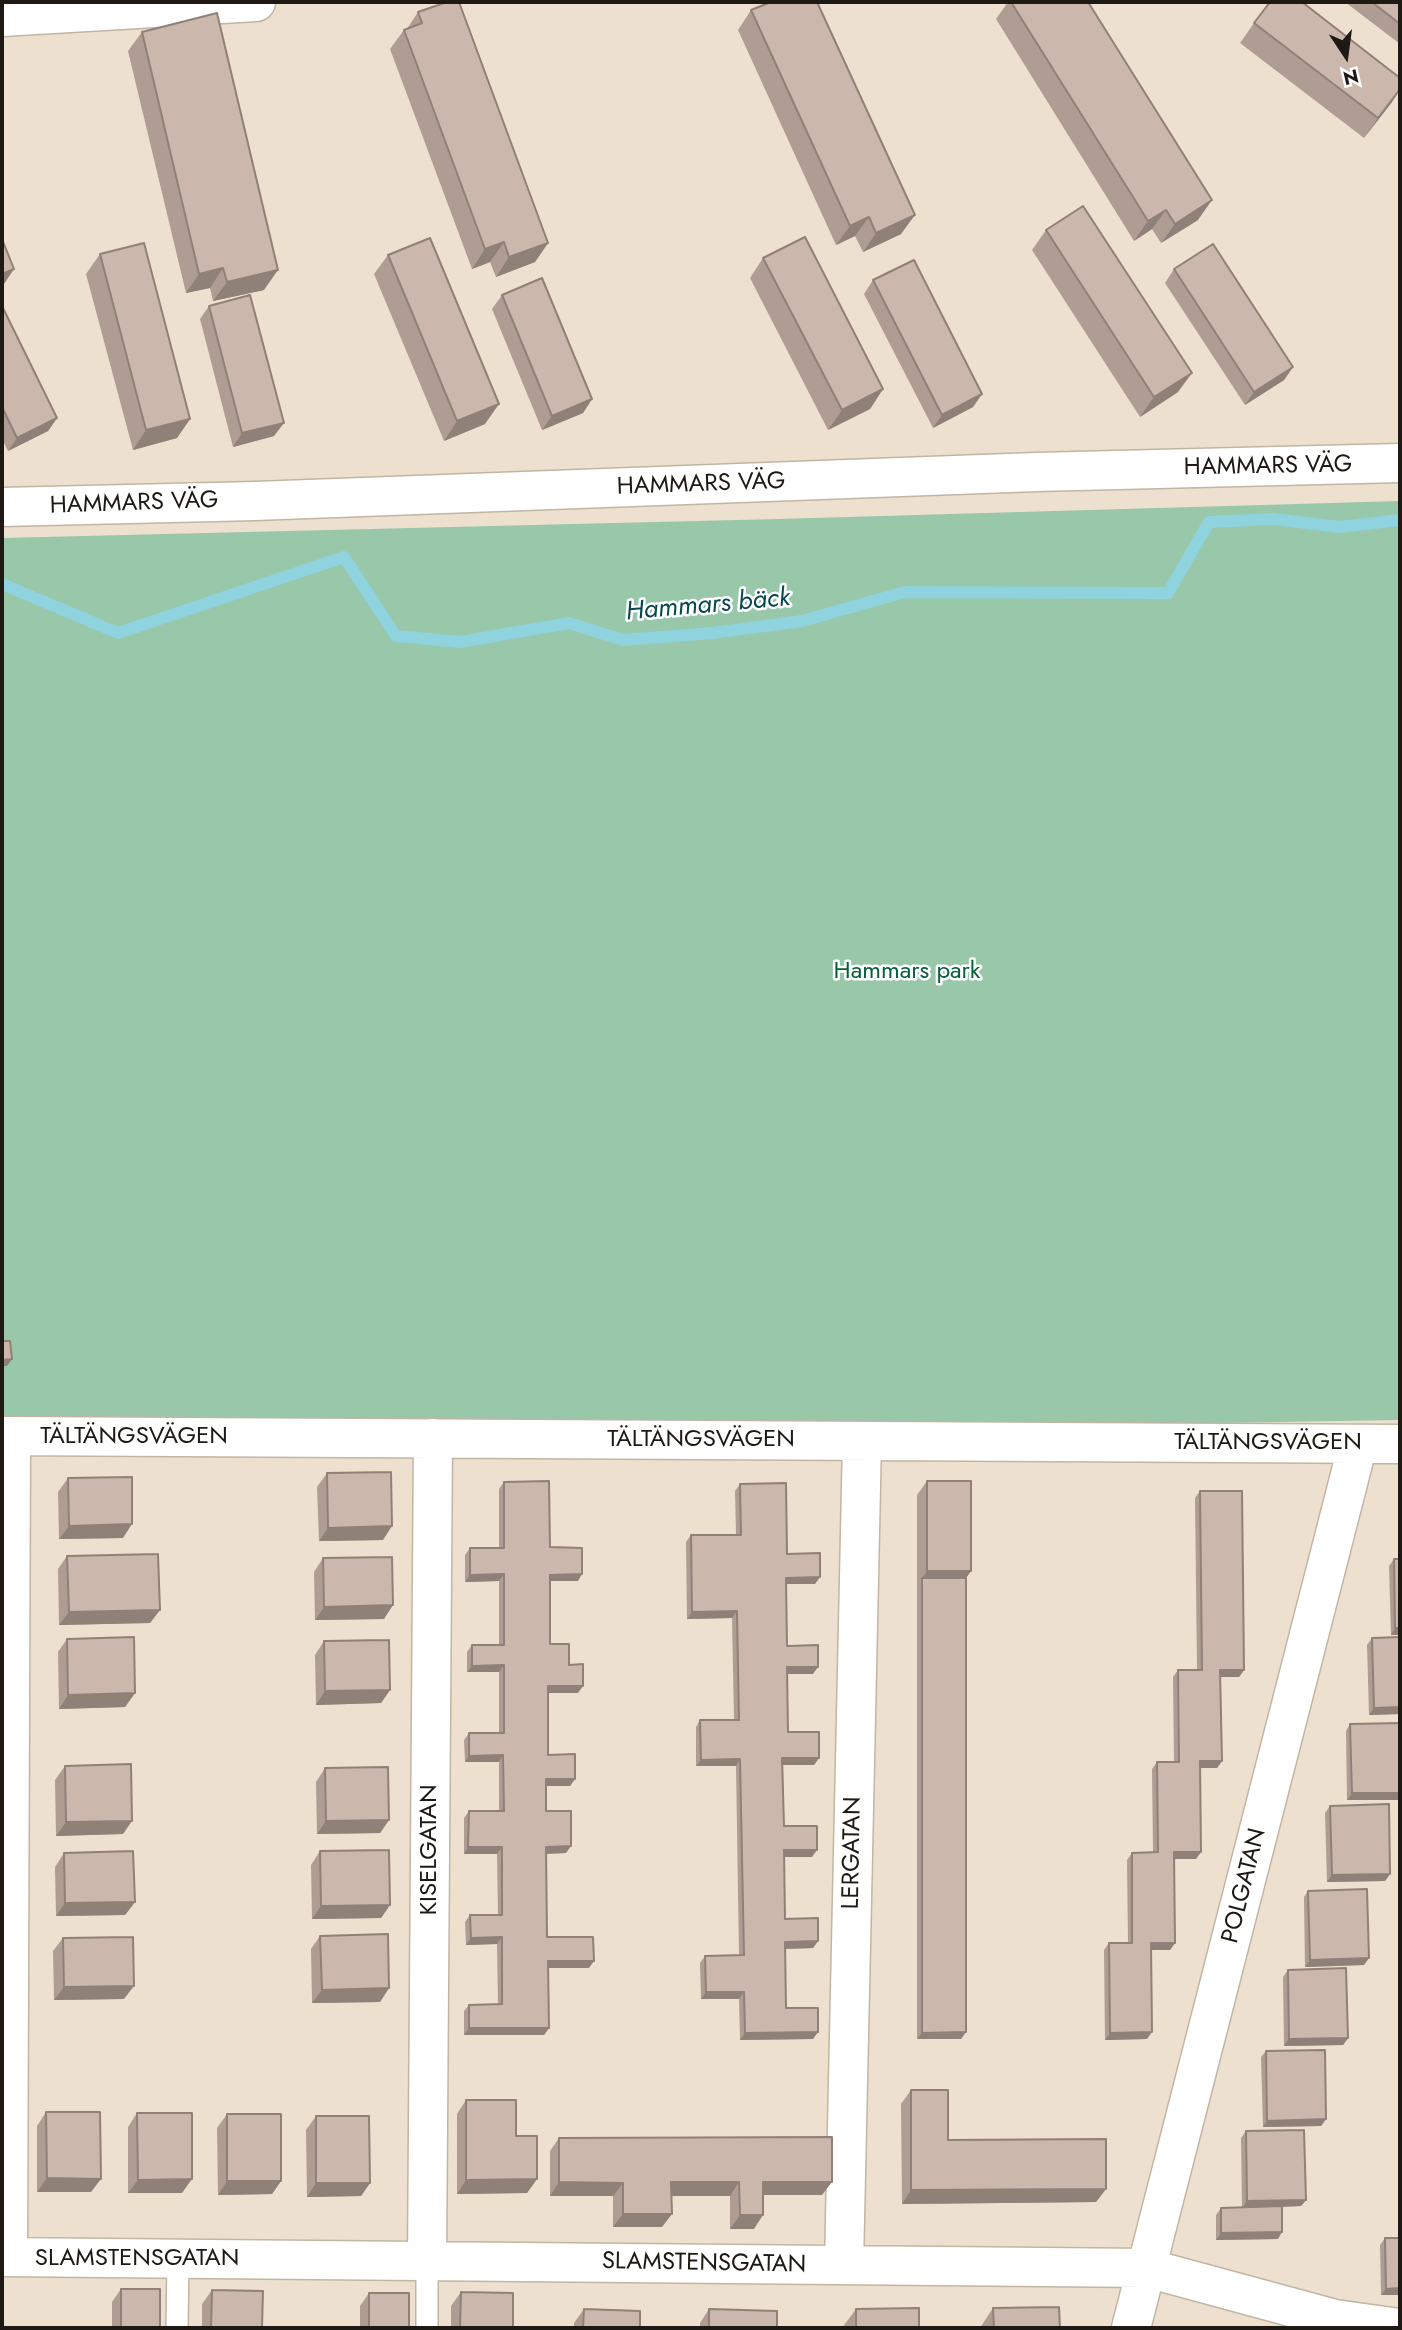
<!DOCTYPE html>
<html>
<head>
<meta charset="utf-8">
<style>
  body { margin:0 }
  #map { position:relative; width:1402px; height:2330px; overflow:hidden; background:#eee0ce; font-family:Jost,sans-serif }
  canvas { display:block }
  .frame { position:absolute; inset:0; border:4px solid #1e1912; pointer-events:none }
  .north { position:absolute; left:1311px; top:21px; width:70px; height:70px; -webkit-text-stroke:5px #fff; paint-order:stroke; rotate:167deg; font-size:19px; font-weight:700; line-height:28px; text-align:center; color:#1e1912 }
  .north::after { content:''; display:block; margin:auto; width:24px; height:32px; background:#1e1912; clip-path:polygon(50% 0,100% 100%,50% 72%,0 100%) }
</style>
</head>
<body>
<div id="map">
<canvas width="1402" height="2330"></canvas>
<div class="frame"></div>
<div class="north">N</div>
</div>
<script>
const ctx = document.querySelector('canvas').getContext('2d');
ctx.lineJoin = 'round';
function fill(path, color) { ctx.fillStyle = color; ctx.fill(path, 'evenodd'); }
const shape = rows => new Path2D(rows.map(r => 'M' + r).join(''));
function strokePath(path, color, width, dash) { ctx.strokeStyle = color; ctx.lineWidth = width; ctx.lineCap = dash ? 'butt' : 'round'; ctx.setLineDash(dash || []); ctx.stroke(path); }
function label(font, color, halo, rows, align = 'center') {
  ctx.font = font + ' Jost,sans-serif'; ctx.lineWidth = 5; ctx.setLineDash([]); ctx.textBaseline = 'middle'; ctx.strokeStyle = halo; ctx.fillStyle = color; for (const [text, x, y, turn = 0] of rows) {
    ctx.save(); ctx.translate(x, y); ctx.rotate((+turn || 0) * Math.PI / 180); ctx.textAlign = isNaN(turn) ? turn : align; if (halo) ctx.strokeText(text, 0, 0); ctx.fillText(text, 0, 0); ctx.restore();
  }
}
const green = shape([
  [1400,501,1400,1420,1220,1423,1181,1429,2,1424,2,538,778,519]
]);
const stream = shape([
  [2,584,118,633,344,557,396,636,460,642,569,623,623,640,712,633,802,621,905,592,1168,593,1209,522,1273,519,1340,527,1400,520]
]);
const service = shape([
  [177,2328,178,2259],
  [427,2328,427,2261]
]);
const minor = shape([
  [2,17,256,2],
  [2,507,255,501,1036,472,1400,463],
  [2,1436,1400,1444],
  [2,2257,1147,2268,1335,2319,1399,2328],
  [8,2257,11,1436],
  [427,2261,433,1438],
  [844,2265,862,1441],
  [1131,2328,1358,1444]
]);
const wall = shape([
  [1008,2,1088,2,1198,220,1161,243,1152,229,1134,241,996,19],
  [1345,2,1400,2,1400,44],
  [751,10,901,234,863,252,855,236,836,245,738,30],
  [418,12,548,243,535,262,496,277,490,262,472,269,390,49,404,30,407,29],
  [1254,23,1392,102,1364,138,1240,43],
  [142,32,264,290,213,301,210,288,186,293,128,51],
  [1046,230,1178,392,1140,417,1032,250],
  [100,254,190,419,177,438,133,450,86,274],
  [388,255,485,424,444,441,374,274],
  [763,258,883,389,870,409,828,430,750,278],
  [1174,269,1293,367,1284,380,1245,405,1165,283],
  [873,280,982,394,973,407,933,428,864,294],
  [502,295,592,399,583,413,542,430,492,309],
  [2,306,57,418,48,431,8,451,2,439],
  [209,306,274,436,233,447,200,319],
  [327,1473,383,1540,319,1541,317,1487],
  [68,1478,123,1538,59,1539,58,1492],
  [927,1481,971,1571,966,1578,966,2032,961,2039,917,2039,917,1495],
  [504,1482,550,1547,578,1581,550,1581,550,1644,569,1665,578,1693,548,1693,548,1755,575,1779,570,1786,546,1786,546,1811,566,1853,546,1854,547,1937,589,1968,548,1968,549,2028,544,2035,464,2035,464,2011,469,2005,498,2004,497,1944,466,1945,465,1922,470,1915,498,1915,497,1854,464,1854,464,1818,469,1811,499,1811,499,1762,465,1762,464,1740,469,1733,499,1733,499,1672,467,1672,467,1652,472,1645,499,1645,499,1581,465,1582,465,1555,470,1548,499,1548,499,1489],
  [740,1484,787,1554,815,1584,786,1584,787,1646,813,1674,788,1674,788,1732,819,1758,814,1765,783,1765,784,1826,812,1857,784,1857,785,1919,818,1941,813,1948,785,1949,786,2008,818,2032,813,2039,740,2040,739,1999,701,1999,700,1963,705,1956,739,1955,736,1766,696,1766,696,1727,700,1720,734,1720,732,1618,687,1619,686,1542,691,1535,736,1535,735,1491],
  [1200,1491,1244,1670,1239,1677,1220,1677,1222,1761,1217,1768,1200,1768,1196,1859,1174,1859,1175,1943,1170,1950,1151,1950,1147,2039,1105,2040,1104,1950,1109,1943,1128,1943,1127,1860,1132,1853,1153,1852,1152,1769,1157,1762,1174,1762,1173,1677,1178,1670,1197,1670,1195,1498],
  [67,1556,160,1610,150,1623,59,1625,58,1569],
  [323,1558,384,1619,315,1620,314,1572],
  [1394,1559,1400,1635,1391,1635,1389,1566],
  [1372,1638,1400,1714,1369,1715,1367,1645],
  [67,1639,135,1693,125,1707,59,1709,58,1652],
  [324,1641,390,1690,381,1703,316,1705,315,1655],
  [1400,1723,1400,1800,1347,1800,1346,1731,1350,1724],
  [65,1766,123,1834,56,1836,55,1780],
  [325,1768,389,1820,380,1833,317,1834,316,1782],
  [1330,1806,1390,1874,1385,1881,1327,1882,1325,1813],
  [320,1851,390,1905,381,1918,312,1919,311,1865],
  [64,1853,135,1902,125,1915,56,1916,55,1867],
  [1308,1891,1369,1958,1364,1965,1305,1967,1304,1897],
  [320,1936,389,1988,380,2002,312,2003,311,1949],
  [63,1938,124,1999,54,2000,53,1951],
  [1288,1970,1348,2038,1343,2045,1284,2046,1283,1977],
  [1266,2051,1326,2119,1321,2126,1263,2127,1261,2057],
  [911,2090,948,2140,1106,2189,1096,2202,902,2204,901,2104],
  [466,2100,516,2136,537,2179,527,2193,457,2194,457,2114],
  [46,2112,91,2192,37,2192,37,2126],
  [137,2113,182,2193,128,2193,128,2127],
  [227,2114,281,2181,272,2194,218,2195,217,2128],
  [316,2116,370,2183,361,2196,307,2197,306,2130],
  [1246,2131,1306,2200,1301,2206,1282,2207,1278,2239,1216,2240,1216,2215,1221,2208,1242,2207,1241,2138],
  [559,2138,822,2195,763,2195,754,2229,730,2229,730,2196,671,2196,662,2227,613,2227,613,2196,550,2196,550,2151],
  [1385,2238,1400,2295,1381,2295,1380,2245],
  [121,2289,160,2328,112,2328,112,2302],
  [212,2290,262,2328,202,2328,202,2304],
  [461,2292,513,2328,451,2328,451,2306],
  [369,2293,409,2328,360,2328,360,2306],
  [993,2308,1060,2328,980,2328],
  [584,2309,640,2328,574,2328,574,2323],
  [709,2309,777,2328,700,2328,700,2323],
  [856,2309,919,2328,842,2328]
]);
const shadedWall = shape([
  [1400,90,1392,102,1364,138,1378,118],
  [1212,200,1198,220,1161,243,1175,224],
  [1166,210,1152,229,1134,241,1148,221],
  [915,215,901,234,863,252,876,233],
  [869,217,855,236,836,245,850,226],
  [504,242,490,262,472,269,485,249],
  [548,243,535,262,496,277,509,257],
  [223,268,210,288,186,293,199,274],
  [14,269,2,287,2,274],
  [278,270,264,290,213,301,227,282],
  [1293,367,1284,380,1245,405,1254,392],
  [1192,373,1178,392,1140,417,1154,397],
  [883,389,870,409,828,430,842,410],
  [982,394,973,407,933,428,942,415],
  [592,399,583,413,542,430,552,416],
  [499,404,485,424,444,441,457,421],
  [57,418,48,431,8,451,17,438],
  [190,419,177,438,133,450,146,430],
  [284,423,274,436,233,447,242,433],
  [12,1359,7,1366,2,1366,2,1360],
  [132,1524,123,1538,59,1539,69,1526],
  [392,1526,383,1540,319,1541,328,1528],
  [927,1571,971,1571,961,1585,922,1578],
  [504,1574,499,1581,465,1582,470,1575],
  [582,1574,578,1581,545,1581,550,1575],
  [820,1577,815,1584,781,1584,786,1578],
  [393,1605,384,1619,315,1620,324,1607],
  [160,1610,150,1623,59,1625,69,1612],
  [737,1611,732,1618,687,1619,692,1612],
  [1395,1628,1400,1628,1400,1635,1391,1635],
  [504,1665,499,1672,467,1672,472,1666],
  [787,1667,818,1667,813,1674,783,1674],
  [1220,1670,1244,1670,1239,1677,1216,1677],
  [548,1686,583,1686,578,1693,543,1693],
  [390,1690,381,1703,316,1705,325,1691],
  [135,1693,125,1707,59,1709,68,1695],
  [1400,1707,1400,1714,1369,1715,1374,1708],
  [503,1755,499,1762,465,1762,469,1756],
  [782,1758,819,1758,814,1765,778,1765],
  [740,1759,736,1766,696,1766,701,1760],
  [1200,1761,1222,1761,1217,1768,1195,1768],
  [546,1779,575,1779,570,1786,541,1786],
  [1352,1793,1400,1793,1400,1800,1347,1800],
  [389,1820,380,1833,317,1834,326,1821],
  [132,1821,123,1834,56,1836,66,1822],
  [571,1846,566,1853,541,1854,546,1847],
  [468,1847,502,1847,497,1854,464,1854],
  [784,1850,817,1850,812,1857,779,1857],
  [1174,1852,1201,1852,1196,1859,1169,1859],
  [1390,1874,1385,1881,1327,1882,1332,1875],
  [135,1902,125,1915,56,1916,65,1903],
  [390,1905,381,1918,312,1919,321,1906],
  [502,1937,497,1944,466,1945,471,1938],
  [818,1941,813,1948,780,1949,785,1942],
  [1151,1943,1175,1943,1170,1950,1146,1950],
  [1369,1958,1364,1965,1305,1967,1310,1960],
  [548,1961,594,1961,589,1968,544,1968],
  [134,1986,124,1999,54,2000,64,1987],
  [389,1988,380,2002,312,2003,322,1990],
  [706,1992,744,1992,739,1999,701,1999],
  [469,2028,549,2028,544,2035,464,2035],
  [818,2032,813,2039,740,2040,745,2033],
  [966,2032,961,2039,917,2039,922,2033],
  [1152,2032,1147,2039,1105,2040,1110,2033],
  [1348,2038,1343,2045,1284,2046,1289,2039],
  [1326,2119,1321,2126,1263,2127,1267,2121],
  [47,2178,101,2179,91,2192,37,2192],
  [192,2179,182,2193,128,2193,138,2180],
  [537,2179,527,2193,457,2194,466,2180],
  [227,2181,281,2181,272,2194,218,2195],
  [559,2182,623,2183,613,2196,550,2196],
  [671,2182,739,2182,730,2196,662,2196],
  [763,2182,832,2182,822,2195,754,2195],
  [316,2183,370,2183,361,2196,307,2197],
  [1106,2189,1096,2202,902,2204,911,2190],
  [1306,2200,1301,2206,1242,2208,1247,2201],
  [623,2214,672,2214,662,2227,613,2227],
  [740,2215,763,2215,754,2229,730,2229],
  [1282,2232,1278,2239,1216,2240,1221,2233],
  [1400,2288,1400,2295,1381,2295,1386,2289]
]);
const building = shape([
  [447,2,459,2,548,243,509,257,504,242,485,249,404,30,422,23,418,12,447,2],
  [771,2,817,2,915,215,876,233,869,217,850,226,751,10,771,2],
  [1011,2,1088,2,1212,200,1175,224,1166,210,1148,221,1011,2],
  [1270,2,1302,2,1400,78,1400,89,1378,118,1254,23,1270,2],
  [1372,2,1400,2,1400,24,1372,2],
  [217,13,278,270,227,282,223,268,199,274,142,32,217,13],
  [1083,206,1192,373,1154,397,1046,230,1083,206],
  [805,237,883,389,842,410,763,258,805,237],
  [430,238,499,404,457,421,388,255,430,238],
  [2,239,14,269,2,274,2,239],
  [144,243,190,419,146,430,100,254,144,243],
  [1213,244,1293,367,1254,392,1174,269,1213,244],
  [914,260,982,394,942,415,873,280,914,260],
  [542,278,592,399,552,416,502,295,542,278],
  [250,295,284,423,242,433,209,306,250,295],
  [2,306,57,418,17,438,2,407,2,306],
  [2,1341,10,1341,12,1359,2,1360,2,1341],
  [391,1472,392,1526,328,1528,327,1473,391,1472],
  [132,1477,132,1524,69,1526,68,1478,132,1477],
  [549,1481,550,1547,582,1548,582,1574,550,1575,550,1644,569,1644,569,1665,583,1664,583,1686,548,1686,548,1755,575,1754,575,1779,546,1779,546,1811,571,1811,571,1846,546,1847,547,1937,593,1937,594,1961,548,1961,549,2028,469,2028,469,2005,502,2004,502,1937,471,1938,470,1915,502,1915,502,1847,468,1847,469,1811,504,1811,503,1755,469,1756,469,1733,504,1733,504,1665,472,1666,472,1645,504,1645,504,1574,470,1575,470,1548,504,1548,504,1482,549,1481],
  [927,1481,971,1481,971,1571,927,1571,927,1481],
  [786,1483,787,1554,820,1553,820,1577,786,1578,787,1646,818,1645,818,1667,787,1667,788,1732,819,1732,819,1758,782,1758,784,1826,817,1826,817,1850,784,1850,785,1919,818,1918,818,1941,785,1942,786,2008,818,2008,818,2032,745,2033,744,1992,706,1992,705,1956,744,1955,740,1759,701,1760,700,1720,739,1720,737,1611,692,1612,691,1535,741,1535,740,1484,786,1483],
  [1200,1491,1242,1491,1244,1670,1220,1670,1222,1761,1200,1761,1201,1852,1174,1852,1175,1943,1151,1943,1152,2032,1110,2033,1109,1943,1132,1943,1132,1853,1158,1852,1157,1762,1179,1762,1178,1670,1202,1670,1200,1491],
  [158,1554,160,1610,69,1612,67,1556,158,1554],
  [392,1557,393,1605,324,1607,323,1558,392,1557],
  [1394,1559,1400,1559,1400,1628,1395,1628,1394,1559],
  [922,1578,966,1578,966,2032,922,2033,922,1578],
  [134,1637,135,1693,68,1695,67,1639,134,1637],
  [1400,1637,1400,1707,1374,1708,1372,1638,1400,1637],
  [389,1640,390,1690,325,1691,324,1641,389,1640],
  [1400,1723,1400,1793,1352,1793,1350,1724,1400,1723],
  [131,1764,132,1821,66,1822,65,1766,131,1764],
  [388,1767,389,1820,326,1821,325,1768,388,1767],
  [1389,1804,1390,1874,1332,1875,1330,1806,1389,1804],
  [389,1850,390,1905,321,1906,320,1851,389,1850],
  [133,1851,135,1902,65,1903,64,1853,133,1851],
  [1367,1889,1369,1958,1310,1960,1308,1891,1367,1889],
  [388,1934,389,1988,322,1990,320,1936,388,1934],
  [133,1937,134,1986,64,1987,63,1938,133,1937],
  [1346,1968,1348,2038,1289,2039,1288,1970,1346,1968],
  [1325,2050,1326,2119,1267,2121,1266,2051,1325,2050],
  [911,2090,948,2090,948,2140,1106,2139,1106,2189,911,2190,911,2090],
  [466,2100,516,2100,516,2136,537,2136,537,2179,466,2180,466,2100],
  [46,2112,100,2112,101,2179,47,2178,46,2112],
  [137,2113,192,2113,192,2179,138,2180,137,2113],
  [227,2114,281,2114,281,2181,227,2181,227,2114],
  [316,2116,369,2116,370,2183,316,2183,316,2116],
  [1304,2130,1306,2200,1247,2201,1246,2131,1304,2130],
  [832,2137,832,2182,763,2182,763,2215,740,2215,739,2182,671,2182,672,2214,623,2214,623,2183,559,2182,559,2138,832,2137],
  [1282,2206,1282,2232,1221,2233,1221,2208,1282,2206],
  [1385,2238,1400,2238,1400,2288,1386,2289,1385,2238],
  [121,2289,160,2289,160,2328,121,2328,121,2289],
  [212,2290,263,2291,262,2328,211,2328,212,2290],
  [461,2292,513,2293,513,2328,460,2328,461,2292],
  [369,2293,409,2293,409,2328,369,2328,369,2293],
  [1059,2307,1060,2328,994,2328,993,2308,1059,2307],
  [919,2308,919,2328,856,2328,856,2309,919,2308],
  [584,2309,640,2311,640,2328,583,2328,584,2309],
  [709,2309,777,2311,777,2328,709,2328,709,2309]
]);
const streetNames = [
  ["HAMMARS VÄG",1268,467,-1],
  ["HAMMARS VÄG",701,485,-2],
  ["HAMMARS VÄG",134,504,-2],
  ["TÄLTÄNGSVÄGEN",134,1437],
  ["TÄLTÄNGSVÄGEN",701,1440],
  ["TÄLTÄNGSVÄGEN",1268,1443],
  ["KISELGATAN",430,1850,-90],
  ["LERGATAN",853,1853,-89],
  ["POLGATAN",1245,1886,-76],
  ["SLAMSTENSGATAN",137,2259],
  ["SLAMSTENSGATAN",704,2264,1]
];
const parkNames = [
  ["Hammars park",907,972]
];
const waterNames = [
  ["Hammars bäck",708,606,-5]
];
fill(green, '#98c7aa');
strokePath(stream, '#8ed3de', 12);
strokePath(service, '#c2b5a3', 24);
strokePath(minor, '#c2b5a3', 41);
strokePath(service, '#fff', 21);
strokePath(minor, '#fff', 38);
fill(wall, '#af9d94');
fill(shadedWall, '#8f8078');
fill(building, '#ccb7ac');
strokePath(building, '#8f8078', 2);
label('24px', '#1e1912', '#fff', streetNames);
label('24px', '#056039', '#fff', parkNames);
label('italic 26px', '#06474f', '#fff', waterNames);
</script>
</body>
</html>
